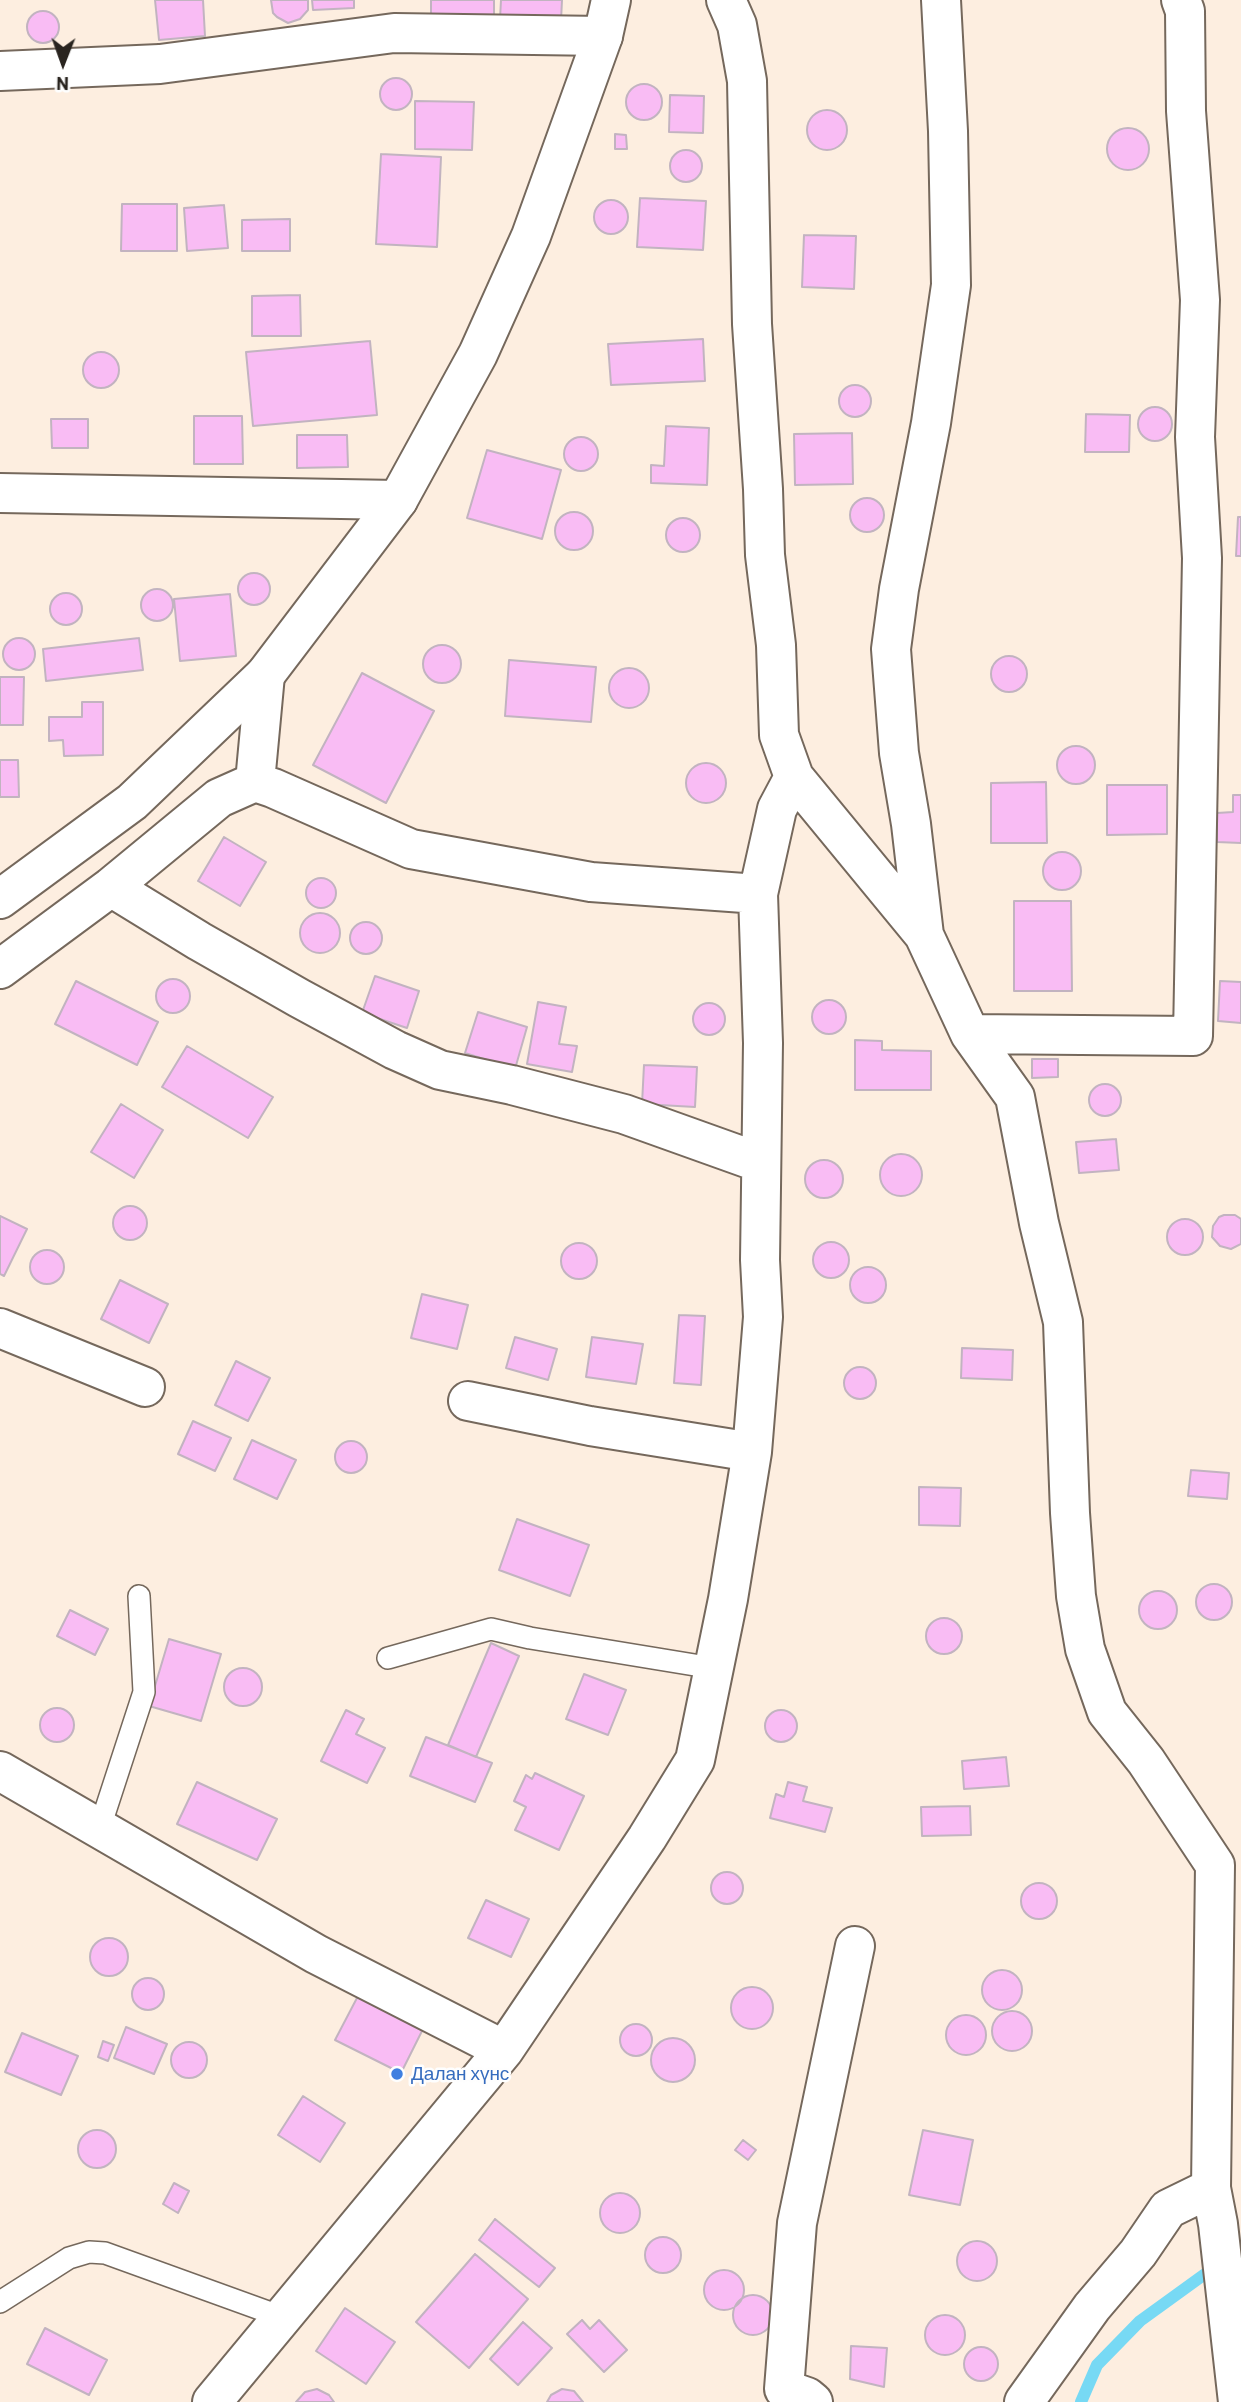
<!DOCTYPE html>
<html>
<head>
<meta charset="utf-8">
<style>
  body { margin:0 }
  #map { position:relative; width:1241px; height:2402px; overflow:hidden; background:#fdeee0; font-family:Barlow,sans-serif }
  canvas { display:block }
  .north { position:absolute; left:28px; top:28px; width:70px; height:70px; -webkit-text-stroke:5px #fefefe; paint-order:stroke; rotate:181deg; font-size:19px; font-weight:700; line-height:28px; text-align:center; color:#29241f }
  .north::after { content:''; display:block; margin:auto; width:24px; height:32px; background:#29241f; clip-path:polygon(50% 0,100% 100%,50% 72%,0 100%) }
</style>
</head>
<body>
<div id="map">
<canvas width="1241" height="2402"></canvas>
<div class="north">N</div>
</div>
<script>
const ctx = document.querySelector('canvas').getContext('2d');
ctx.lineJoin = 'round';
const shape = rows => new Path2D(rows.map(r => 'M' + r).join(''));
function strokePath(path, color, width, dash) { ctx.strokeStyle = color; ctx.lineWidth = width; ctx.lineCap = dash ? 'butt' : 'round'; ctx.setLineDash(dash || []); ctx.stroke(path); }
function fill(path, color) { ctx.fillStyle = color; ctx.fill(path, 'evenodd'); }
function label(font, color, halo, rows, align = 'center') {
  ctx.font = font + ' Barlow,sans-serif'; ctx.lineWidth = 5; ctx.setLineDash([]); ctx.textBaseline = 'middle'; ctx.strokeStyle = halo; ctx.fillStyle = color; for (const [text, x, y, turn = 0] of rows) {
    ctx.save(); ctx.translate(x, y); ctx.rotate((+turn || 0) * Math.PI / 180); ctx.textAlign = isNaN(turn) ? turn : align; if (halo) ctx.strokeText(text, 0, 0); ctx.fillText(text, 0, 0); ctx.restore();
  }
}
const stream = shape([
  [1081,2402,1097,2365,1140,2321,1216,2266]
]);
const building = shape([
  [155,0,203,0,205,36,159,40,155,0],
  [271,0,308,0,308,10,300,19,288,23,277,17,273,13,271,0],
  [312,0,354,0,354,8,313,10,312,0],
  [431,0,494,0,494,22,431,22,431,0],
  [501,0,562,0,561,21,500,19,501,0],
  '27 27a16 16 0 1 1 32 0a16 16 0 1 1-32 0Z',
  '380 94a16 16 0 1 1 32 0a16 16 0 1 1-32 0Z',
  '626 102a18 18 0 1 1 36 0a18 18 0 1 1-36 0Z',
  [670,95,704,96,703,133,669,132,670,95],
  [415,101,474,102,472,150,415,149,415,101],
  '807 130a20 20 0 1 1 40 0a20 20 0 1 1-40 0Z',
  '1107 149a21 21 0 1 1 42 0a21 21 0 1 1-42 0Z',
  [615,134,626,135,627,149,615,149,615,134],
  '670 166a16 16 0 1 1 32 0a16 16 0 1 1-32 0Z',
  [381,154,441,157,437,247,376,244,381,154],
  [640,198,706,201,703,250,637,247,640,198],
  '594 217a17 17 0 1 1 34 0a17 17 0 1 1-34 0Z',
  [122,204,177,204,177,251,121,251,122,204],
  [224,205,228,248,187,251,184,208,224,205],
  [290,219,290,251,242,251,242,220,290,219],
  [804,235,856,236,854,289,802,287,804,235],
  [300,295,301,336,252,336,252,296,300,295],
  [703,339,705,381,611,385,608,344,703,339],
  [370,341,377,415,253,426,246,352,370,341],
  '83 370a18 18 0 1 1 36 0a18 18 0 1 1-36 0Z',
  '839 401a16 16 0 1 1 32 0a16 16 0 1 1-32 0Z',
  '1138 424a17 17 0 1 1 34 0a17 17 0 1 1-34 0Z',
  [1086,414,1130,415,1129,452,1085,452,1086,414],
  [194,416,242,416,243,464,194,464,194,416],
  [51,419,88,419,88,448,52,448,51,419],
  [666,426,709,428,707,485,651,483,651,465,664,466,666,426],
  [852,433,853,484,795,485,794,434,852,433],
  [297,435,347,435,348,467,297,468,297,435],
  '564 454a17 17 0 1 1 34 0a17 17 0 1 1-34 0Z',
  [487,450,561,470,542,539,467,518,487,450],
  '850 515a17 17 0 1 1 34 0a17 17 0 1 1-34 0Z',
  '555 531a19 19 0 1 1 38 0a19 19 0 1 1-38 0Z',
  [1238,517,1241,517,1241,556,1236,556,1238,517],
  '666 535a17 17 0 1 1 34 0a17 17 0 1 1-34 0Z',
  '238 589a16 16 0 1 1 32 0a16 16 0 1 1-32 0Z',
  '141 605a16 16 0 1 1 32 0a16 16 0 1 1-32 0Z',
  '50 609a16 16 0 1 1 32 0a16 16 0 1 1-32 0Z',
  [230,594,236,656,180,661,174,599,230,594],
  '3 654a16 16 0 1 1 32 0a16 16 0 1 1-32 0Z',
  [139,638,143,670,46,681,43,649,139,638],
  '423 664a19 19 0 1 1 38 0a19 19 0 1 1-38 0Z',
  '991 674a18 18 0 1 1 36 0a18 18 0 1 1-36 0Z',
  [509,660,596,667,591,722,505,716,509,660],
  '609 688a20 20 0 1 1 40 0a20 20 0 1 1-40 0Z',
  [362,673,434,711,386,803,313,765,362,673],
  [0,677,24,677,23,725,0,725,0,677],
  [82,702,103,702,103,755,64,756,63,740,49,741,49,717,82,717,82,702],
  '1057 765a19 19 0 1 1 38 0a19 19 0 1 1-38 0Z',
  [0,760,18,760,19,797,0,797,0,760],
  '686 783a20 20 0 1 1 40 0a20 20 0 1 1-40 0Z',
  [1046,782,1047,843,991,843,991,783,1046,782],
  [1107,785,1167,785,1167,834,1107,835,1107,785],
  [1233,795,1241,795,1241,843,1217,842,1217,813,1233,812,1233,795],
  [224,837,266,862,240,906,198,881,224,837],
  '1043 871a19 19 0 1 1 38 0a19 19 0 1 1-38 0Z',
  '306 893a15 15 0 1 1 30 0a15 15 0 1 1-30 0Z',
  [1014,901,1071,901,1072,991,1014,991,1014,901],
  '300 933a20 20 0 1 1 40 0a20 20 0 1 1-40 0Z',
  '350 938a16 16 0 1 1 32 0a16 16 0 1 1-32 0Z',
  [375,976,419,991,407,1028,362,1013,375,976],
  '156 996a17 17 0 1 1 34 0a17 17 0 1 1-34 0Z',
  [76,981,158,1022,137,1065,55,1024,76,981],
  [1220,981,1241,982,1241,1023,1218,1021,1220,981],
  '812 1017a17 17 0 1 1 34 0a17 17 0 1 1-34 0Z',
  [538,1002,566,1007,559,1044,577,1046,572,1072,527,1064,538,1002],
  '693 1019a16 16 0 1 1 32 0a16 16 0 1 1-32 0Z',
  [478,1012,527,1027,515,1069,465,1053,478,1012],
  [855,1040,882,1041,882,1050,931,1051,931,1090,855,1090,855,1040],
  [187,1046,273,1097,248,1138,162,1087,187,1046],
  [1032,1059,1058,1059,1058,1077,1032,1078,1032,1059],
  [644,1065,697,1067,695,1107,642,1104,644,1065],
  '1089 1100a16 16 0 1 1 32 0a16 16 0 1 1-32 0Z',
  [121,1104,163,1130,134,1178,91,1152,121,1104],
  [1116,1139,1119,1170,1079,1173,1076,1142,1116,1139],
  '880 1175a21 21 0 1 1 42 0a21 21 0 1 1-42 0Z',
  '805 1179a19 19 0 1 1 38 0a19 19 0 1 1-38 0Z',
  '113 1223a17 17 0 1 1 34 0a17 17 0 1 1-34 0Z',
  [1224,1215,1235,1215,1241,1219,1241,1244,1231,1249,1220,1246,1212,1237,1213,1226,1219,1217,1224,1215],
  [0,1216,27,1229,4,1276,0,1274,0,1216],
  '1167 1237a18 18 0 1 1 36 0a18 18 0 1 1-36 0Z',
  '813 1260a18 18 0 1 1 36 0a18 18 0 1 1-36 0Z',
  '561 1261a18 18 0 1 1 36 0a18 18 0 1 1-36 0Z',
  '30 1267a17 17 0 1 1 34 0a17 17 0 1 1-34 0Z',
  '850 1285a18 18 0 1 1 36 0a18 18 0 1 1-36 0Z',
  [120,1280,168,1304,149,1343,101,1319,120,1280],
  [422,1294,468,1305,457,1349,411,1338,422,1294],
  [679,1315,705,1316,701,1385,674,1383,679,1315],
  [515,1337,557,1349,548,1380,506,1368,515,1337],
  [592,1337,643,1344,636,1384,586,1377,592,1337],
  [962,1348,1013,1350,1012,1380,961,1378,962,1348],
  [236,1361,270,1378,248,1421,215,1405,236,1361],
  '844 1383a16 16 0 1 1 32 0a16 16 0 1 1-32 0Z',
  [193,1421,231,1438,215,1471,178,1454,193,1421],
  [252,1440,296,1460,277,1499,234,1479,252,1440],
  '335 1457a16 16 0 1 1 32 0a16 16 0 1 1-32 0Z',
  [1191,1470,1229,1473,1227,1499,1188,1496,1191,1470],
  [919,1487,961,1488,960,1526,919,1525,919,1487],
  [517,1519,589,1545,570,1596,499,1570,517,1519],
  '1196 1602a18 18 0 1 1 36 0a18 18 0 1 1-36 0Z',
  '1139 1610a19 19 0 1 1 38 0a19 19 0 1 1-38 0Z',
  [70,1610,108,1629,95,1655,57,1636,70,1610],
  '926 1636a18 18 0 1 1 36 0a18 18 0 1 1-36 0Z',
  [169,1639,221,1654,201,1721,149,1706,169,1639],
  [491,1643,519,1656,476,1757,448,1745,491,1643],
  '224 1687a19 19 0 1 1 38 0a19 19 0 1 1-38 0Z',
  [584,1674,626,1690,608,1735,566,1719,584,1674],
  '40 1725a17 17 0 1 1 34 0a17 17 0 1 1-34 0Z',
  '765 1726a16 16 0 1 1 32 0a16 16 0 1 1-32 0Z',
  [346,1710,364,1719,356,1734,385,1748,367,1783,321,1761,346,1710],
  [426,1737,492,1763,475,1802,410,1776,426,1737],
  [1006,1757,1009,1786,964,1789,962,1761,1006,1757],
  [535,1773,584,1796,559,1850,515,1830,526,1807,514,1801,526,1775,532,1779,535,1773],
  [197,1782,277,1819,257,1860,177,1824,197,1782],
  [788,1782,807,1787,803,1801,832,1808,825,1832,770,1818,776,1794,784,1797,788,1782],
  [970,1806,971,1835,922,1836,921,1807,970,1806],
  '711 1888a16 16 0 1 1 32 0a16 16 0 1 1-32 0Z',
  '1021 1901a18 18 0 1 1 36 0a18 18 0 1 1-36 0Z',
  [486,1900,529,1919,511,1957,468,1938,486,1900],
  '90 1957a19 19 0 1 1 38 0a19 19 0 1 1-38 0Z',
  '982 1990a20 20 0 1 1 40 0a20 20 0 1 1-40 0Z',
  '132 1994a16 16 0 1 1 32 0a16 16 0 1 1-32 0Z',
  '731 2008a21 21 0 1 1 42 0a21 21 0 1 1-42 0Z',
  [358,1996,423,2029,401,2073,335,2040,358,1996],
  '992 2031a20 20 0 1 1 40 0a20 20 0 1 1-40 0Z',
  '946 2035a20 20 0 1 1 40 0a20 20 0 1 1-40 0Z',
  '620 2040a16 16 0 1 1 32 0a16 16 0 1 1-32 0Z',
  [126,2027,167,2044,154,2074,114,2058,126,2027],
  [22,2033,78,2056,61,2095,5,2072,22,2033],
  '651 2060a22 22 0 1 1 44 0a22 22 0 1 1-44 0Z',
  [103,2041,114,2045,108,2061,98,2057,103,2041],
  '171 2060a18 18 0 1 1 36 0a18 18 0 1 1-36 0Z',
  [303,2096,345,2123,320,2162,278,2135,303,2096],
  '78 2149a19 19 0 1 1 38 0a19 19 0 1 1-38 0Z',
  [923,2130,973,2140,960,2205,909,2195,923,2130],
  [743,2140,756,2150,748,2160,735,2150,743,2140],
  [174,2183,189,2191,178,2213,163,2204,174,2183],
  '600 2213a20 20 0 1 1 40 0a20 20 0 1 1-40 0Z',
  [495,2219,555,2268,539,2287,479,2240,495,2219],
  '645 2255a18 18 0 1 1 36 0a18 18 0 1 1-36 0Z',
  '957 2261a20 20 0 1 1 40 0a20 20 0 1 1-40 0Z',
  [475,2254,528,2299,469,2368,416,2322,475,2254],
  '704 2290a20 20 0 1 1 40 0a20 20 0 1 1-40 0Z',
  '733 2315a20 20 0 1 1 40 0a20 20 0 1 1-40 0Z',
  [345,2308,395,2342,366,2384,316,2351,345,2308],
  '925 2335a20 20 0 1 1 40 0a20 20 0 1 1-40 0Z',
  [582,2320,590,2329,599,2320,627,2350,604,2372,567,2334,582,2320],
  [523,2322,552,2348,518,2385,490,2359,523,2322],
  [45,2328,107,2360,89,2395,27,2364,45,2328],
  [851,2346,887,2348,884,2387,850,2379,851,2346],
  '964 2364a17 17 0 1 1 34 0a17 17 0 1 1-34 0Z',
  [317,2389,329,2395,334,2402,296,2402,305,2392,317,2389],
  [562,2389,574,2391,583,2402,547,2402,551,2395,562,2389]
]);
const lane = shape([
  [388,1658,491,1629,530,1638,713,1668],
  [100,1827,144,1692,139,1596],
  [0,2302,69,2258,89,2252,105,2253,282,2317]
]);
const street = shape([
  [0,71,160,64,394,33,603,36],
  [0,493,398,500],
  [794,777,924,935,970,1034,1015,1097,1039,1223,1063,1322,1070,1513,1076,1596,1085,1649,1107,1712,1146,1761,1215,1865,1211,2188,1218,2224,1238,2402],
  [255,782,265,675],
  [111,887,199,941,299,998,395,1050,440,1070,512,1085,624,1114,761,1163],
  [924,935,911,824,899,753,891,649,899,589,931,423,951,285,948,131,941,0],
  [0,969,111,887,219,798,255,782,273,788,411,849,591,882,758,894],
  [970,1034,1193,1036,1202,558,1195,437,1200,300,1186,111,1185,11,1181,0],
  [0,1328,145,1387],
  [468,1401,590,1426,752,1452],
  [0,1771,316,1954,504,2050],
  [212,2402,504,2050,647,1838,695,1760,728,1599,752,1452,763,1317,760,1260,763,1043,758,894,777,809,794,777,779,735,776,645,765,555,763,489,752,324,747,81,737,25,726,0],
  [813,2402,807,2397,784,2389,797,2223,855,1946],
  [1024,2402,1092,2307,1138,2253,1168,2209,1211,2188]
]);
const secondary = shape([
  [0,899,132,802,265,675,398,500,478,354,531,236,603,36,611,0]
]);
const markers = [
  [397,2074,7,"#3f7fe0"]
];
const shopNames = [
  ["Далан хүнс",411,2074]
];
strokePath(stream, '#77d9f4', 12);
fill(building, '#f9bcf4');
strokePath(building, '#c2b3c0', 2);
strokePath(lane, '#75685c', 24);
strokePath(street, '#75685c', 42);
strokePath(secondary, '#75685c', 42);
strokePath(lane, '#fff', 21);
strokePath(street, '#fff', 38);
strokePath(secondary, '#fff', 38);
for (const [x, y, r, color] of markers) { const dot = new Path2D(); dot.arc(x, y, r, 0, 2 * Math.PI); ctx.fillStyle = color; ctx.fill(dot); strokePath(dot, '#fefefe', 2.5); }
label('19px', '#366cbe', '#fefefe', shopNames, 'left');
</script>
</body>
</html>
